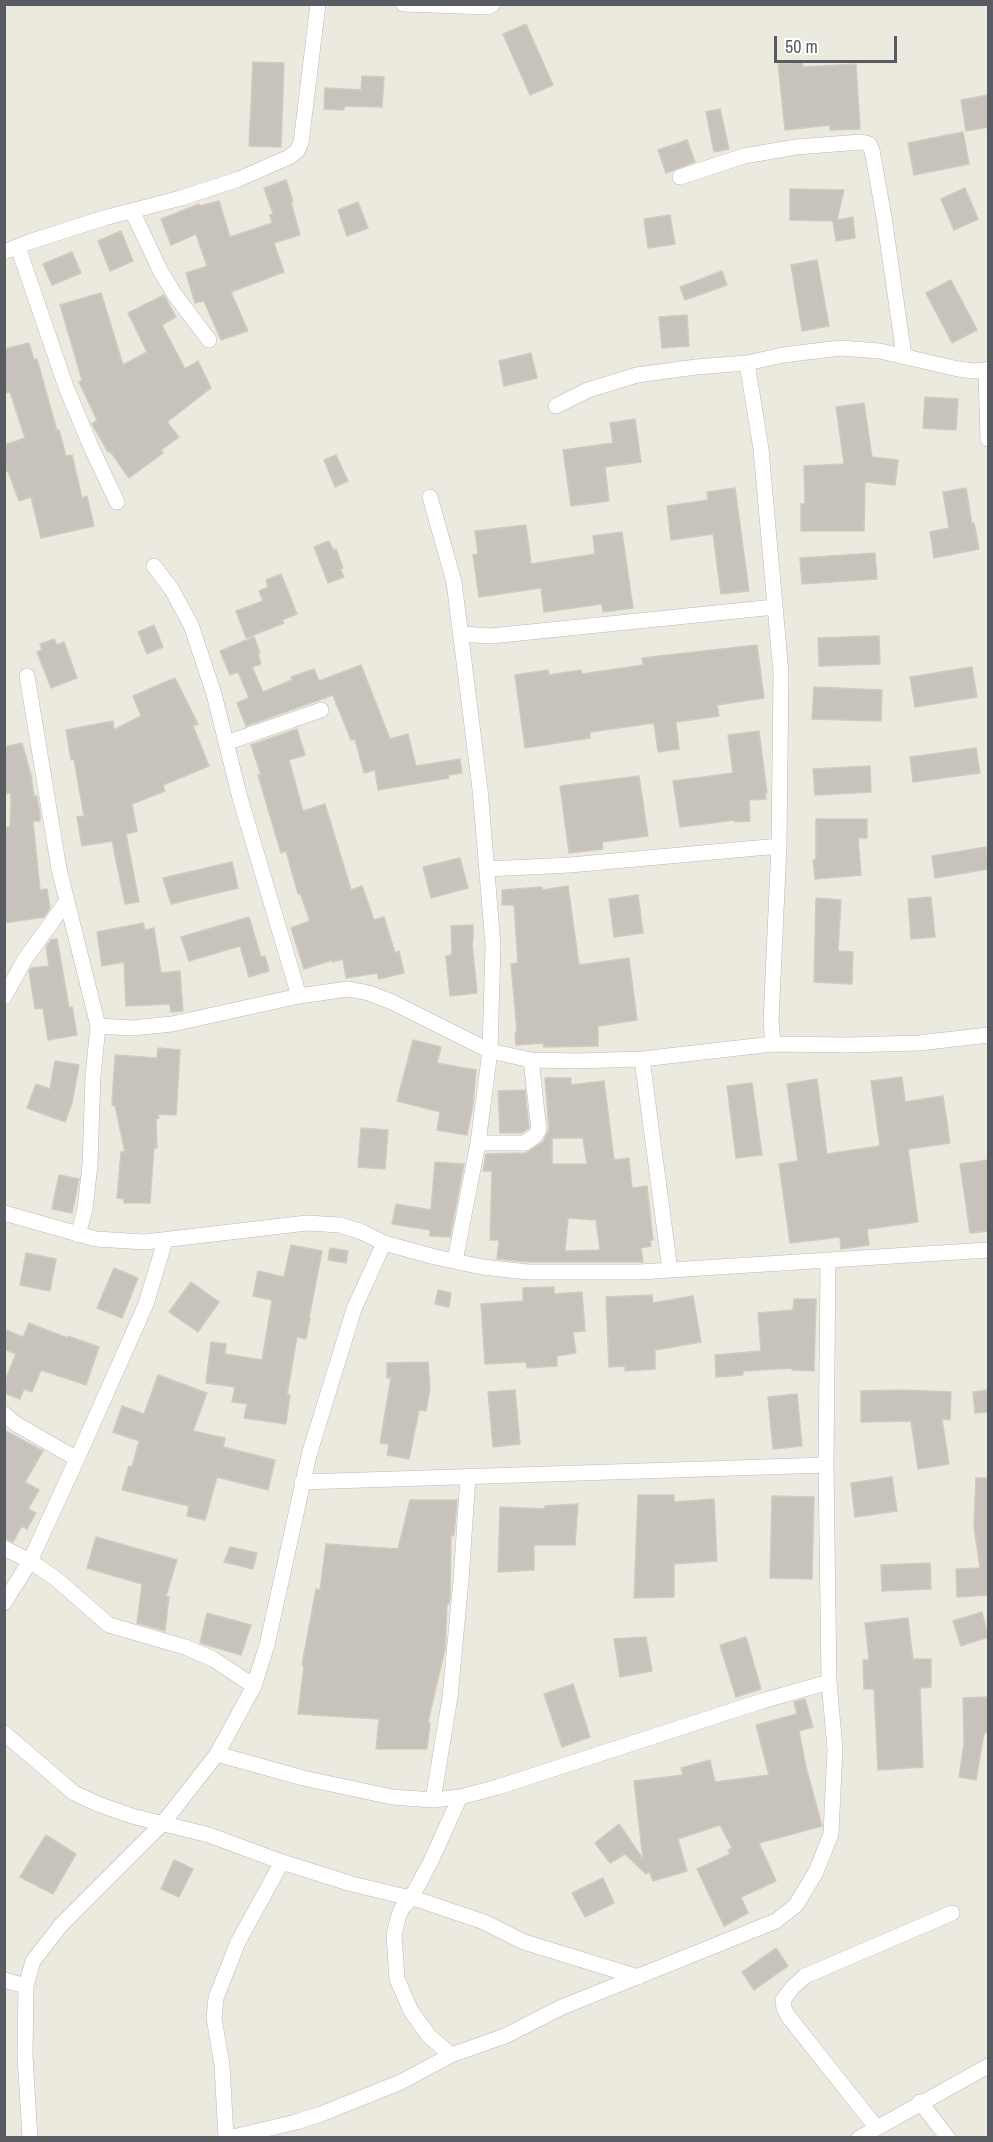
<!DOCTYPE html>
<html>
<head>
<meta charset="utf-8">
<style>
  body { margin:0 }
  #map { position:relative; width:993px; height:2142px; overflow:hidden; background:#eceadf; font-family:"Archivo Narrow",sans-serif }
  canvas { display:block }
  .frame { position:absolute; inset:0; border:6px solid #585b61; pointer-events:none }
  .scale { position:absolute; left:774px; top:36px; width:123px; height:27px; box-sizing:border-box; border:3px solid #585b61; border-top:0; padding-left:8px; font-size:18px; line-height:21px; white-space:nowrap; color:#585b61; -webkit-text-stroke:4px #fff; paint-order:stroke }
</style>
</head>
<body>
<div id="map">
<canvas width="993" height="2142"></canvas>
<div class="frame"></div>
<div class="scale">50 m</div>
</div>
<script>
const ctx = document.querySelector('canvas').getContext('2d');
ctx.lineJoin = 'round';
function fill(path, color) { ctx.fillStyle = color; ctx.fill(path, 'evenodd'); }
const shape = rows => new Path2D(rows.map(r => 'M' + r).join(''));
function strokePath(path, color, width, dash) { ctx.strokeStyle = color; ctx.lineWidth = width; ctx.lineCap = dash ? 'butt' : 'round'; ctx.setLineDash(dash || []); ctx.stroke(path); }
const building = shape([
  [526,24,553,85,530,95,503,34,526,24],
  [253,62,284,63,281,147,249,146,253,62],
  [802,62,803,67,856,64,860,129,830,130,830,125,785,130,778,64,802,62],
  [362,76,384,77,382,107,344,106,344,110,324,109,325,88,361,90,362,76],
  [988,95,988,127,966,131,961,100,988,95],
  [720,109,729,149,714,152,706,112,720,109],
  [963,132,969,164,914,175,908,143,963,132],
  [687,140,695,162,666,173,658,150,687,140],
  [286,180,293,201,291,202,300,235,274,243,284,272,231,292,248,331,221,340,204,301,195,303,186,273,207,266,196,234,171,245,161,219,199,204,200,206,219,201,230,237,272,223,270,215,273,214,264,188,286,180],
  [965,188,978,219,954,230,941,199,965,188],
  [790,189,844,190,837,220,853,217,855,238,836,241,833,221,790,220,790,189],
  [358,202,368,228,347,236,338,210,358,202],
  [670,215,675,244,648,248,644,219,670,215],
  [121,231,133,261,110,271,98,241,121,231],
  [72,252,81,273,52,285,43,264,72,252],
  [817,260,829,326,802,331,791,265,817,260],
  [722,271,727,285,685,300,680,287,722,271],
  [951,280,977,330,952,343,926,293,951,280],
  [101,293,123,365,147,352,128,313,164,295,176,317,162,325,185,369,198,361,211,388,167,422,179,437,161,450,163,453,129,478,110,451,108,452,92,424,97,420,79,382,82,380,60,305,101,293],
  [687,315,689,346,662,348,659,317,687,315],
  [29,343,34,360,37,359,57,431,59,430,66,456,72,455,82,498,87,496,94,526,41,538,31,497,19,501,8,471,4,472,4,445,25,438,10,392,4,393,4,349,29,343],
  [531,353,537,378,504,386,499,361,531,353],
  [925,397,958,399,956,430,923,428,925,397],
  [864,403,872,457,898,460,895,485,865,482,864,531,801,531,801,504,805,504,804,466,844,464,836,407,864,403],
  [635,419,641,462,605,467,609,501,571,506,563,450,613,443,610,423,635,419],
  [336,455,348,481,335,487,324,460,336,455],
  [735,488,749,591,721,594,713,534,671,540,667,506,708,500,707,492,735,488],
  [966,488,972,524,974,523,979,549,934,558,930,532,949,528,943,492,966,488],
  [526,525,531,564,595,554,593,536,622,532,633,608,603,612,602,604,544,612,541,588,479,597,473,555,478,554,475,531,526,525],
  [329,541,333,550,336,549,343,568,340,569,344,577,328,583,314,547,329,541],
  [875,553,877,579,802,584,800,558,875,553],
  [281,574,297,614,282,620,284,623,246,638,236,611,263,601,259,591,268,587,266,580,281,574],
  [154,625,163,647,147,654,138,632,154,625],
  [879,636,880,664,819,666,818,638,879,636],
  [254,637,260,653,258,654,261,664,252,667,263,692,292,680,291,677,314,669,319,681,361,665,390,739,408,734,416,766,460,759,462,773,448,775,449,778,378,790,375,770,364,773,355,739,351,740,333,695,246,726,237,703,249,698,238,672,230,675,220,651,254,637],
  [54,639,57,645,64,642,77,678,51,688,37,652,42,650,40,644,54,639],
  [757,645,764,698,717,705,719,716,676,722,679,749,658,752,654,723,590,732,590,738,525,748,515,675,548,670,549,675,581,670,582,674,643,665,642,658,757,645],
  [972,667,977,697,915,707,910,677,972,667],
  [175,678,198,724,193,726,209,766,163,785,165,791,132,804,137,831,126,834,139,902,125,904,112,841,82,846,77,817,84,816,74,759,71,760,66,730,113,721,114,730,141,716,133,696,175,678],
  [814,687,882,690,881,721,812,719,814,687],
  [297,729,305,755,289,760,303,811,325,804,351,890,362,886,374,920,384,917,395,953,399,951,404,973,379,979,377,973,346,978,343,959,333,962,333,960,304,969,291,928,310,921,300,893,298,894,286,851,281,853,258,775,261,775,251,745,297,729],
  [759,731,767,793,765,793,766,799,749,800,750,821,735,822,735,820,680,827,673,781,733,773,728,735,759,731],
  [22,743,31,775,34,796,37,796,40,814,40,821,33,821,40,890,47,889,50,908,44,917,4,923,4,827,10,827,11,793,4,794,4,747,22,743],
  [976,748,980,773,913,782,910,757,976,748],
  [870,766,871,792,815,795,813,769,870,766],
  [639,776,648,836,602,842,603,849,569,853,560,786,639,776],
  [816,819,867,819,867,838,858,838,861,875,815,879,813,860,816,860,816,819],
  [986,847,988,869,935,878,932,856,986,847],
  [460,858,468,888,431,898,423,867,460,858],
  [232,862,238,888,171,904,163,878,232,862],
  [568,886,579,965,629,958,637,1020,598,1026,598,1046,544,1047,543,1043,516,1045,515,1032,517,1032,511,964,518,963,514,905,502,905,502,890,542,887,542,890,568,886],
  [638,895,643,933,614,937,609,899,638,895],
  [931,897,935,937,911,939,908,899,931,897],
  [816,898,841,900,838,951,853,952,852,984,814,982,816,898],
  [249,917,261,957,265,956,269,971,249,977,240,946,189,961,181,937,249,917],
  [143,923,145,930,154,928,161,973,180,971,183,1011,171,1012,170,1004,126,1006,124,962,102,966,97,932,143,923],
  [473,925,473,942,472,942,477,993,450,996,446,956,452,955,451,926,473,925],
  [57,939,69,1007,72,1007,77,1035,48,1040,43,1008,35,1009,29,971,31,968,49,966,46,947,51,940,57,939],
  [413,1040,441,1047,437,1063,476,1070,473,1105,467,1135,437,1130,440,1112,397,1101,413,1040],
  [158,1048,180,1050,176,1115,158,1114,159,1118,156,1119,157,1148,154,1148,150,1203,124,1203,124,1199,117,1198,121,1152,125,1152,115,1106,112,1105,115,1055,157,1058,158,1048],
  [55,1061,79,1065,72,1103,65,1122,27,1108,36,1084,50,1089,55,1061],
  [902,1077,905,1102,943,1096,950,1143,908,1149,918,1222,867,1229,869,1245,841,1249,840,1237,790,1243,779,1164,798,1161,787,1084,817,1079,827,1154,880,1146,871,1081,902,1077],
  [545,1078,571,1078,571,1085,604,1081,614,1160,629,1158,632,1188,647,1186,653,1240,650,1240,651,1246,641,1248,643,1262,529,1262,497,1259,499,1240,490,1240,492,1171,483,1171,486,1154,526,1153,543,1142,549,1129,545,1078],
  [552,1138,583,1138,587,1164,552,1164,552,1138],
  [568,1218,596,1220,600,1250,565,1251,568,1218],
  [752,1083,762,1155,736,1158,727,1086,752,1083],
  [525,1090,529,1128,522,1133,500,1133,498,1091,525,1090],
  [361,1128,388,1130,385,1169,358,1167,361,1128],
  [988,1160,988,1231,970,1233,960,1164,988,1160],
  [435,1162,464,1164,450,1237,430,1236,430,1230,392,1224,396,1204,431,1210,435,1162],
  [59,1175,79,1179,72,1213,52,1209,59,1175],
  [291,1245,322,1251,309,1318,310,1318,306,1339,297,1337,287,1395,290,1395,286,1424,244,1418,247,1404,232,1402,235,1387,206,1383,211,1342,226,1344,225,1354,262,1360,272,1300,253,1296,258,1271,284,1277,291,1245],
  [330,1248,348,1251,346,1263,328,1260,330,1248],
  [26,1253,56,1259,50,1291,20,1285,26,1253],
  [114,1268,138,1278,122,1318,97,1308,114,1268],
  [191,1282,219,1302,198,1332,169,1312,191,1282],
  [554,1287,554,1294,582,1292,585,1331,573,1332,576,1353,557,1356,557,1366,527,1368,526,1362,485,1364,481,1304,523,1301,523,1288,554,1287],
  [438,1290,451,1293,449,1307,435,1304,438,1290],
  [652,1295,653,1303,693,1296,701,1342,655,1350,655,1369,625,1371,625,1366,609,1367,606,1297,652,1295],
  [794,1299,816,1299,814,1371,792,1370,792,1368,743,1371,743,1375,716,1377,715,1355,761,1351,758,1313,793,1310,794,1299],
  [29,1323,67,1338,68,1336,99,1347,86,1385,41,1370,32,1392,24,1389,20,1399,4,1393,4,1383,16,1354,4,1349,4,1329,23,1337,29,1323],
  [428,1362,430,1388,426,1411,419,1410,409,1459,387,1455,389,1444,380,1443,391,1377,387,1378,387,1363,428,1362],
  [158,1375,207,1393,193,1431,225,1438,223,1447,275,1460,268,1490,217,1477,205,1520,187,1516,189,1506,122,1490,129,1466,132,1467,139,1441,113,1432,122,1406,144,1414,158,1375],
  [515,1390,520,1444,493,1447,488,1392,515,1390],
  [901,1390,951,1392,950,1420,942,1419,949,1464,918,1469,911,1421,861,1422,861,1391,901,1390],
  [988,1390,988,1412,975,1413,973,1392,988,1390],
  [797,1394,802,1446,773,1449,768,1397,797,1394],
  [4,1430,43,1451,25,1482,39,1490,28,1509,36,1513,27,1529,22,1526,13,1542,4,1538,4,1430],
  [892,1477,897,1511,855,1517,851,1483,892,1477],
  [976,1478,988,1478,988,1595,957,1597,956,1569,980,1568,974,1527,976,1478],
  [638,1495,674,1495,674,1502,714,1499,717,1561,674,1564,674,1597,634,1598,638,1495],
  [772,1496,814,1497,812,1579,770,1578,772,1496],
  [410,1500,457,1500,454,1536,451,1535,450,1596,449,1604,447,1604,445,1649,428,1722,430,1723,427,1749,376,1749,379,1719,298,1714,304,1666,302,1665,316,1589,320,1590,326,1544,398,1549,410,1500],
  [578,1504,575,1545,534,1545,534,1570,498,1572,500,1507,545,1509,545,1506,578,1504],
  [96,1537,177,1560,166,1596,169,1597,165,1631,137,1623,142,1584,87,1568,96,1537],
  [230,1547,257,1553,253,1569,224,1562,230,1547],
  [930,1563,931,1589,882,1591,881,1565,930,1563],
  [982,1612,988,1637,961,1646,953,1621,982,1612],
  [207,1613,251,1625,241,1655,200,1643,207,1613],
  [908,1618,913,1659,931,1659,931,1687,920,1688,923,1767,878,1770,874,1689,864,1689,863,1660,869,1660,865,1623,908,1618],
  [646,1637,652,1671,620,1677,614,1639,646,1637],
  [746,1637,761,1689,736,1697,720,1645,746,1637],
  [573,1684,590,1737,562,1747,544,1694,573,1684],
  [988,1697,988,1733,984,1733,976,1780,959,1777,964,1744,963,1698,988,1697],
  [805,1699,813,1727,799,1731,806,1767,822,1826,759,1843,776,1881,741,1897,748,1913,724,1926,697,1869,730,1854,728,1850,732,1848,720,1825,678,1839,687,1871,653,1881,649,1871,646,1874,625,1854,610,1863,595,1843,619,1824,643,1859,634,1781,683,1775,681,1768,710,1760,715,1782,769,1775,756,1725,797,1714,794,1702,805,1699],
  [46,1835,76,1854,53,1894,20,1877,46,1835],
  [174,1860,193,1869,179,1897,161,1889,174,1860],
  [603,1878,614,1903,585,1917,572,1893,603,1878],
  [776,1948,788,1966,754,1990,742,1972,776,1948]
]);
const minor = shape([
  [403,4,488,7,493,4],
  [680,177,744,156,796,147,861,142,869,144,872,150,884,217,904,356],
  [132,211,161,272,175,295,209,340],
  [18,247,66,387,91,447,117,502],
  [4,252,29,242,104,218,181,198,239,179,289,157,297,151,301,143,318,4],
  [747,363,761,449,781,673,779,846,771,1021,773,1044],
  [988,369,986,370,988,439],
  [556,406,588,390,637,375,696,367,747,363,783,355,840,348,880,351,958,369,974,371,986,370],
  [430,497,454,582,480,789,493,945,490,1051,478,1143,455,1261],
  [154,566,172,590,191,625,214,694,240,798,299,996],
  [460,634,491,636,775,607],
  [27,676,59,869,98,1026,93,1076,90,1165,85,1209,78,1235],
  [226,743,321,710],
  [487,869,570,865,779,846],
  [4,997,25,959,67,901],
  [98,1026,132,1028,172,1024,299,996,348,989,369,993,392,1002,490,1051,531,1060,576,1061,642,1059,773,1044,848,1045,919,1043,988,1035],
  [642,1059,670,1270],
  [478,1143,525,1143,535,1136,539,1130,531,1060],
  [4,1213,96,1239,145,1242,307,1223,340,1225,362,1232,384,1243,435,1257,482,1267,528,1272,639,1272,988,1250],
  [4,1414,16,1424,77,1459],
  [302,1482,826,1465],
  [4,1548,30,1561,55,1578,109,1625,185,1647,213,1659,254,1686],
  [4,1603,30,1561,77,1459,146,1304,165,1241],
  [4,1733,74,1793,98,1804,132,1816,209,1835,282,1862,352,1884,419,1900,484,1922,524,1942,638,1977],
  [217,1754,303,1778,392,1797,433,1800,460,1797,498,1787,762,1701,829,1682,826,1465,828,1261],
  [433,1800,450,1697,461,1580,468,1476],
  [4,1980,26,1986],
  [451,2055,429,2036,411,2011,397,1979,394,1935,398,1918,402,1908,411,1898,430,1863,460,1797],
  [920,2102,948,2138],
  [876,2127,788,2016,784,2008,783,2000,792,1988,805,1976,952,1913],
  [30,2138,25,2056,26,1986,33,1961,61,1925,163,1823,217,1754,254,1686,267,1645,309,1455,354,1309,384,1243],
  [226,2138,222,2065,214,2018,216,1998,238,1942,282,1862],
  [229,2138,296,2122,321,2114,401,2082,451,2055,505,2036,562,2007,776,1921,796,1905,816,1872,831,1834,835,1749,829,1682],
  [859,2138,988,2066]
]);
fill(building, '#c7c3bc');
strokePath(building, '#d0cbbd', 1.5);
strokePath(minor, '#b7b9bf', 16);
strokePath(minor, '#fff', 15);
</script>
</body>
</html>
